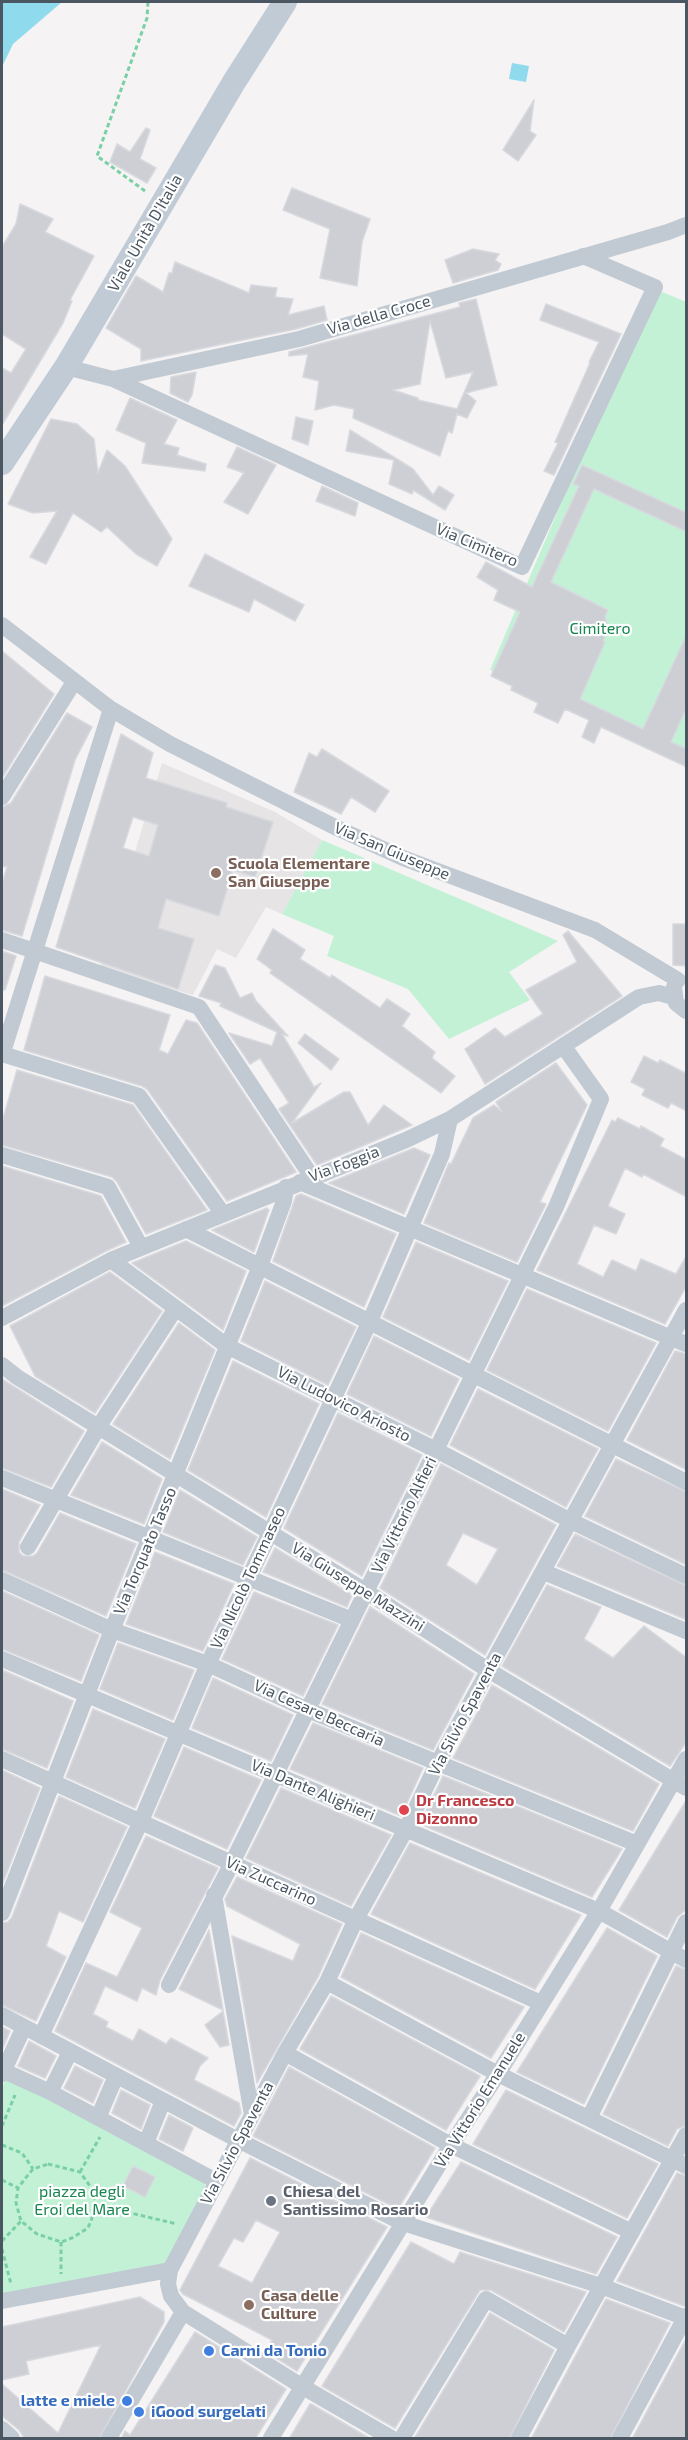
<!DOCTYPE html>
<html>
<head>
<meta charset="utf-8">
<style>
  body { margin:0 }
  #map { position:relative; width:688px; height:2440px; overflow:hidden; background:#f5f3f3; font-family:"Exo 2",sans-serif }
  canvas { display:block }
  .frame { position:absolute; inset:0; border:3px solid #4a5661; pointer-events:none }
</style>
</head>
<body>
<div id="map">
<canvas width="688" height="2440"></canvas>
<div class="frame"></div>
</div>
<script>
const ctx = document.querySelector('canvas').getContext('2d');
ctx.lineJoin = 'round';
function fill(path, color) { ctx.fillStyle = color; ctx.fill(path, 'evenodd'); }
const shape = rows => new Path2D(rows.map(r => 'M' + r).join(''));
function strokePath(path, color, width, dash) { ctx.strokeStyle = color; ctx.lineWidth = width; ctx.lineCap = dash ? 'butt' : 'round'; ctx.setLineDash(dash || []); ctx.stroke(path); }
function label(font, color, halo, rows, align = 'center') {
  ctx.font = font + ' "Exo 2",sans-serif'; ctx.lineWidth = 4.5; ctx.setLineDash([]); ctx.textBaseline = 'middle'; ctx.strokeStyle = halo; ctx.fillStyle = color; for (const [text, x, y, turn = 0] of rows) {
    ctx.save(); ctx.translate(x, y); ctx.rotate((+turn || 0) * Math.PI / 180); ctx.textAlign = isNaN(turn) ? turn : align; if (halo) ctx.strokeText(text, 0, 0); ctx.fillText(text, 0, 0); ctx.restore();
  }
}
const education = shape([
  [162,763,275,812,322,840,282,914,266,907,236,958,217,949,193,995,99,970]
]);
const green = shape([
  [653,288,686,302,686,767,490,670],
  [322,840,558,941,509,972,530,1000,449,1039,408,989,327,956,334,936,282,914],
  [7,2075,201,2174,207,2191,167,2267,2,2297,2,2088]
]);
const water = shape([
  [2,2,62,2,13,44,2,67],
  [512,63,529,66,526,82,509,79]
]);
const building = shape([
  [534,100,530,131,536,135,518,161,503,150,534,100],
  [146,128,150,130,140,159,156,168,147,183,110,162,117,144,130,152,146,128],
  [292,188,370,219,362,242,357,286,320,278,330,229,283,210,292,188],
  [20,204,53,219,45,232,94,256,70,300,72,301,63,323,2,425,2,368,11,373,26,349,2,334,2,247,16,224,20,204],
  [473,249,499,254,495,260,501,264,498,270,453,283,445,260,473,249],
  [175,262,249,293,251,285,277,288,275,297,293,299,288,315,324,306,327,320,296,329,141,361,141,349,106,328,136,276,163,292,169,273,172,273,175,262],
  [476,299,497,385,466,393,476,401,467,418,457,414,452,433,448,431,440,456,353,418,354,409,334,405,315,410,319,381,303,377,308,354,289,356,289,352,460,307,459,303,476,299],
  [430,321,446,378,473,372,457,409,418,400,418,398,393,390,420,384,430,321],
  [546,304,621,334,554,475,544,471,558,443,555,442,590,363,589,362,599,342,540,320,546,304],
  [196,372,192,395,188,402,170,393,171,377,196,372],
  [130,398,177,420,164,444,179,448,177,455,206,464,205,471,142,463,146,443,116,430,130,398],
  [296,417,313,421,308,445,292,439,296,417],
  [51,419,77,424,94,439,98,473,107,450,125,466,172,539,157,566,136,554,107,527,101,532,73,513,46,564,30,557,57,511,33,513,8,504,51,419],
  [350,430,413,469,433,495,439,486,454,495,445,510,413,490,412,494,389,484,394,460,346,451,350,430],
  [237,447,276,465,248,514,224,502,244,473,227,467,237,447],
  [582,465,687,513,687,532,594,489,551,582,608,610,605,616,608,630,603,641,605,642,580,699,643,729,687,634,687,707,671,742,687,749,687,767,601,727,594,743,582,737,589,720,565,709,558,723,534,712,538,703,511,690,512,686,491,676,520,612,494,600,498,590,477,577,486,562,532,587,579,486,573,484,582,465],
  [322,486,358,503,355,516,316,501,322,486],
  [205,554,304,605,295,621,254,599,249,612,189,586,205,554],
  [2,651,54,694,2,778,2,651],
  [67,713,92,727,75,760,22,936,2,930,2,884,7,867,2,866,2,807,11,803,67,713],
  [121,734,153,753,146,778,227,803,226,807,273,822,255,877,233,870,219,916,166,899,158,928,194,939,178,989,56,947,121,734],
  [133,817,158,825,149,856,123,848,133,817],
  [322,749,389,791,375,812,351,797,341,814,294,792,309,753,317,757,322,749],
  [673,924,687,924,687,966,673,965,673,924],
  [273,929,305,950,300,959,330,978,332,975,380,1008,387,999,410,1014,402,1026,435,1052,432,1058,455,1076,441,1093,270,973,272,970,257,959,273,929],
  [568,931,622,996,485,1084,465,1049,495,1028,505,1037,543,1014,526,990,577,962,563,935,568,931],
  [2,951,16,956,5,990,2,990,2,951],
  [215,965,225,968,240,998,252,993,256,1001,288,1036,282,1034,314,1087,321,1083,292,1123,344,1092,350,1092,368,1125,384,1105,412,1125,317,1165,279,1109,289,1103,260,1058,250,1064,229,1033,272,1046,277,1032,220,1006,221,1003,199,996,215,965],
  [45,976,170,1015,159,1050,168,1054,186,1020,197,1023,296,1172,227,1201,147,1089,142,1086,24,1050,45,976],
  [305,1034,339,1059,331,1070,298,1043,305,1034],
  [644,1056,658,1063,660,1060,687,1074,687,1111,671,1103,668,1108,642,1095,645,1089,631,1082,644,1056],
  [556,1063,587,1105,540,1202,546,1204,517,1262,424,1223,449,1163,451,1164,473,1118,494,1105,502,1112,496,1102,556,1063],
  [17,1070,133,1105,207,1210,146,1234,117,1182,112,1177,2,1145,2,1122,17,1070],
  [618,1118,640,1129,641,1126,664,1139,660,1146,687,1160,687,1197,643,1174,642,1177,625,1168,608,1206,625,1214,616,1234,594,1225,577,1264,603,1277,612,1260,636,1271,641,1259,676,1274,687,1255,687,1285,665,1324,537,1270,612,1120,615,1122,618,1118],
  [414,1148,430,1155,404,1214,329,1183,414,1148],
  [2,1166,101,1196,126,1242,106,1251,2,1306,2,1166],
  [301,1194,396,1234,364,1307,273,1261,296,1196,301,1194],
  [267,1208,269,1210,254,1252,212,1230,267,1208],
  [186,1241,246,1271,223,1330,132,1263,186,1241],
  [416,1242,508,1281,469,1360,383,1317,416,1242],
  [110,1272,162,1311,95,1413,35,1376,10,1326,110,1272],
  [265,1281,356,1327,328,1385,241,1341,265,1281],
  [527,1289,656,1343,608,1431,487,1370,527,1289],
  [179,1323,215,1350,170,1459,113,1424,179,1323],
  [374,1336,459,1379,431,1436,347,1394,374,1336],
  [675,1351,687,1354,687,1470,627,1440,675,1351],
  [233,1361,319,1404,266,1517,188,1470,233,1361],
  [2,1379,84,1431,51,1487,2,1468,2,1379],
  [478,1389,598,1449,566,1507,450,1445,478,1389],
  [338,1413,422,1455,362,1576,284,1528,338,1413],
  [102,1442,162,1479,144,1524,71,1495,102,1442],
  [616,1459,687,1492,687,1565,585,1516,616,1459],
  [441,1464,556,1525,485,1655,380,1588,441,1464],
  [463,1533,498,1549,477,1585,446,1565,463,1533],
  [2,1489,40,1505,19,1542,19,1552,23,1556,33,1556,37,1553,60,1513,136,1544,106,1616,2,1570,2,1489],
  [180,1490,257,1537,243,1565,163,1532,180,1490],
  [575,1534,687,1586,687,1620,557,1566,575,1534],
  [275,1548,352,1595,347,1607,263,1572,275,1548],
  [155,1552,234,1584,203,1651,126,1624,155,1552],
  [547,1585,601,1607,584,1639,613,1658,644,1626,687,1658,687,1741,670,1766,502,1666,547,1585],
  [2,1591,99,1635,81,1681,2,1649,2,1591],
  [254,1592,338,1625,303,1696,222,1659,254,1592],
  [370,1607,474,1674,433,1750,322,1704,370,1607],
  [118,1643,194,1670,173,1720,100,1689,118,1643],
  [2,1670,73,1701,47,1768,2,1749,2,1670],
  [213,1678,293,1715,271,1761,192,1728,213,1678],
  [492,1685,659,1784,633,1831,453,1758,492,1685],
  [93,1709,165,1739,135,1808,66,1777,93,1709],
  [313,1723,423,1768,401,1816,290,1769,313,1723],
  [184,1747,261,1780,227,1849,154,1816,184,1747],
  [2,1770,40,1788,2,1885,2,1770],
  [443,1776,622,1849,592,1897,420,1824,443,1776],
  [281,1788,391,1835,351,1906,246,1858,281,1788],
  [59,1796,127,1827,83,1922,59,1911,46,1946,66,1957,36,2021,2,2005,2,1923,8,1922,12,1917,59,1796],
  [687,1799,687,1909,677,1917,667,1937,619,1910,687,1799],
  [146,1836,218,1868,160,1980,156,1995,142,1988,137,2001,105,1986,93,2014,108,2022,106,2027,133,2041,139,2029,166,2044,171,2038,208,2058,200,2066,194,2080,239,2103,241,2113,234,2126,55,2031,86,1963,117,1977,142,1928,110,1912,146,1836],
  [410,1843,581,1915,535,1989,371,1914,410,1843],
  [237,1877,342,1924,318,1977,257,2083,232,1936,293,1961,300,1944,227,1906,225,1899,237,1877],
  [607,1928,657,1956,584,2104,517,2072,607,1928],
  [209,1930,223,2010,179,1989,209,1930],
  [361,1933,524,2007,491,2058,341,1977,361,1933],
  [676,1966,687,1970,687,2125,677,2129,668,2146,603,2114,676,1966],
  [331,1996,480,2076,446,2130,300,2049,331,1996],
  [223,2011,229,2045,220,2047,205,2025,223,2011],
  [2,2027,10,2031,2,2050,2,2027],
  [29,2041,56,2056,45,2078,18,2066,29,2041],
  [75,2066,103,2080,93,2103,64,2088,75,2066],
  [289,2067,435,2148,398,2209,253,2136,289,2067],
  [121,2090,150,2105,141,2129,112,2113,121,2090],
  [506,2090,658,2164,627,2218,473,2144,506,2090],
  [169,2115,193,2128,183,2151,159,2139,169,2115],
  [250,2158,387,2227,297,2371,265,2351,272,2340,183,2294,180,2290,250,2158],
  [256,2220,280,2232,252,2283,218,2266,234,2238,243,2242,256,2220],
  [461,2162,617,2237,596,2274,426,2217,461,2162],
  [133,2166,155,2177,145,2197,123,2186,133,2166],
  [677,2173,687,2176,687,2306,684,2306,617,2281,677,2173],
  [411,2242,454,2264,460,2252,586,2292,564,2332,491,2290,480,2290,395,2428,322,2386,411,2242],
  [140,2297,164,2312,164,2322,99,2439,25,2439,19,2430,2,2416,2,2384,58,2433,101,2345,26,2361,29,2374,2,2380,2,2327,140,2297],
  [606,2299,670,2323,610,2439,531,2439,606,2299],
  [490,2313,554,2350,509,2439,414,2439,490,2313],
  [195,2332,286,2389,255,2439,121,2439,125,2431,130,2435,195,2332],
  [687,2337,687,2439,632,2439,687,2337],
  [310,2404,311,2404,371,2439,289,2439,310,2404]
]);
const path = shape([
  [145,191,97,156,147,18,148,2],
  [2,2126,15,2095],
  [2,2145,22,2153,33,2169],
  [48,2164,80,2172,90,2186,97,2205,88,2228,72,2238,61,2242,37,2234,21,2221,16,2203,18,2188,24,2180,33,2169,48,2164],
  [80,2172,100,2137],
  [2,2180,18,2188],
  [97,2205,177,2224],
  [2,2241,21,2221],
  [61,2242,61,2274],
  [2,2249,11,2284]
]);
const street = shape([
  [66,367,113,379,299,339,668,232,686,225],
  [113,379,522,567,655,287,583,256],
  [2,625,111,709,170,744,337,828,403,858,595,930,678,980],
  [2,797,74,682],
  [2,940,199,1007,312,1177],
  [674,987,676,1003,686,1011],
  [2,1054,139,1096,223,1214],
  [2,1055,111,709],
  [2,1155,108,1187,141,1247],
  [300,1182,686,1344],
  [186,1229,686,1482],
  [111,1260,227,1346,436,1450,571,1521,686,1576],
  [2,1318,111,1260,406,1140,450,1119,639,997,659,993,673,997],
  [2,1365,17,1377,367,1592,488,1670,686,1788],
  [2,1478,352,1620],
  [28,1547,99,1426,176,1308],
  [544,1572,686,1631],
  [2,1580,112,1630,208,1664,308,1710,637,1844],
  [2,1659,599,1911,686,1960],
  [2,1759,541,2003],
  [214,1895,252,2115],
  [2,1913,112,1630,260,1266,284,1201,286,1187],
  [327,1982,498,2074,686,2166],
  [169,1985,232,1863,556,1207,601,1099,564,1047],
  [2,2015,238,2140,403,2223,601,2286,686,2318],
  [41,2036,141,1821,208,1664,370,1321,442,1154,450,1119],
  [285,2053,451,2145,632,2232],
  [2,2070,50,2092,216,2181],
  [2,2074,24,2027],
  [50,2092,70,2052],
  [98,2118,116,2076],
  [589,2118,686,1922],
  [146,2143,163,2101],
  [2,2301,170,2270],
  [2,2429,12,2438],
  [109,2438,183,2312],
  [271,2438,451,2145,498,2074,599,1911,686,1759],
  [391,2438,303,2387,183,2312,171,2296,168,2284,170,2270,285,2053,327,1982,356,1919,406,1829,437,1764,686,1310],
  [402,2438,486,2299,568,2346],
  [519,2438,568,2346,686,2135],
  [620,2438,686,2316]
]);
const secondary = shape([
  [2,463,66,367,234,82,285,2]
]);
const markers = [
  [216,873,6,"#8d6e63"],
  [404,1810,6,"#e0444e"],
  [271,2201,6,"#6b7280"],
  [249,2305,6,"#8d6e63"],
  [209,2351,6,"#3f7fe0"],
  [127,2401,6,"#3f7fe0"],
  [139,2412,6,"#3f7fe0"]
];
const streetNames = [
  ["Viale Unità D'Italia",145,233,-60],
  ["Via della Croce",379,315,-16],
  ["Via Cimitero",477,545,23],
  ["Via San Giuseppe",392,851,23],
  ["Via Foggia",344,1164,-21],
  ["Via Ludovico Ariosto",344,1404,27],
  ["Via Vittorio Alfieri",404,1515,-64],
  ["Via Torquato Tasso",145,1551,-67],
  ["Via Nicolò Tommaseo",248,1578,-65],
  ["Via Giuseppe Mazzini",358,1587,32],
  ["Via Cesare Beccaria",319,1713,24],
  ["Via Silvio Spaventa",465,1714,-62],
  ["Via Dante Alighieri",313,1790,23],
  ["Via Zuccarino",271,1881,24],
  ["Via Vittorio Emanuele",480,2100,-58],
  ["Via Silvio Spaventa",237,2143,-62]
];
const parkNames = [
  ["Cimitero",600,629],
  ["piazza degli",82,2192],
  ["Eroi del Mare",82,2210]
];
const educationNames = [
  ["Scuola Elementare",228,864],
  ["San Giuseppe",228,882],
  ["Casa delle",261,2296],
  ["Culture",261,2314]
];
const healthNames = [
  ["Dr Francesco",416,1801],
  ["Dizonno",416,1819]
];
const worshipNames = [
  ["Chiesa del",283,2192],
  ["Santissimo Rosario",283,2210]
];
const shopNames = [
  ["Carni da Tonio",221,2351],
  ["latte e miele",115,2401,"right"],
  ["iGood surgelati",151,2412]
];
fill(education, '#e6e4e5');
fill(green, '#c3f1d5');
fill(water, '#90daee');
fill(building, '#cdcfd5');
strokePath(building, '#d7d9de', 1.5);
strokePath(path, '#7ad0a6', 3, [4.5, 3]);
strokePath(street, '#c1cad2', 16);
strokePath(secondary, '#c1cbd6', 24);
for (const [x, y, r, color] of markers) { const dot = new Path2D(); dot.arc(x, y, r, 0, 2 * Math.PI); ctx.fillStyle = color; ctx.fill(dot); strokePath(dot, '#fff', 2); }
label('16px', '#4a5661', '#fff', streetNames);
label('16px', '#17864f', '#fff', parkNames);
label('bold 16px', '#785e54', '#fff', educationNames, 'left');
label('bold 16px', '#be3a42', '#fff', healthNames, 'left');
label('bold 16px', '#5b616d', '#fff', worshipNames, 'left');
label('bold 16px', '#366cbe', '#fff', shopNames, 'left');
</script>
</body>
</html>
